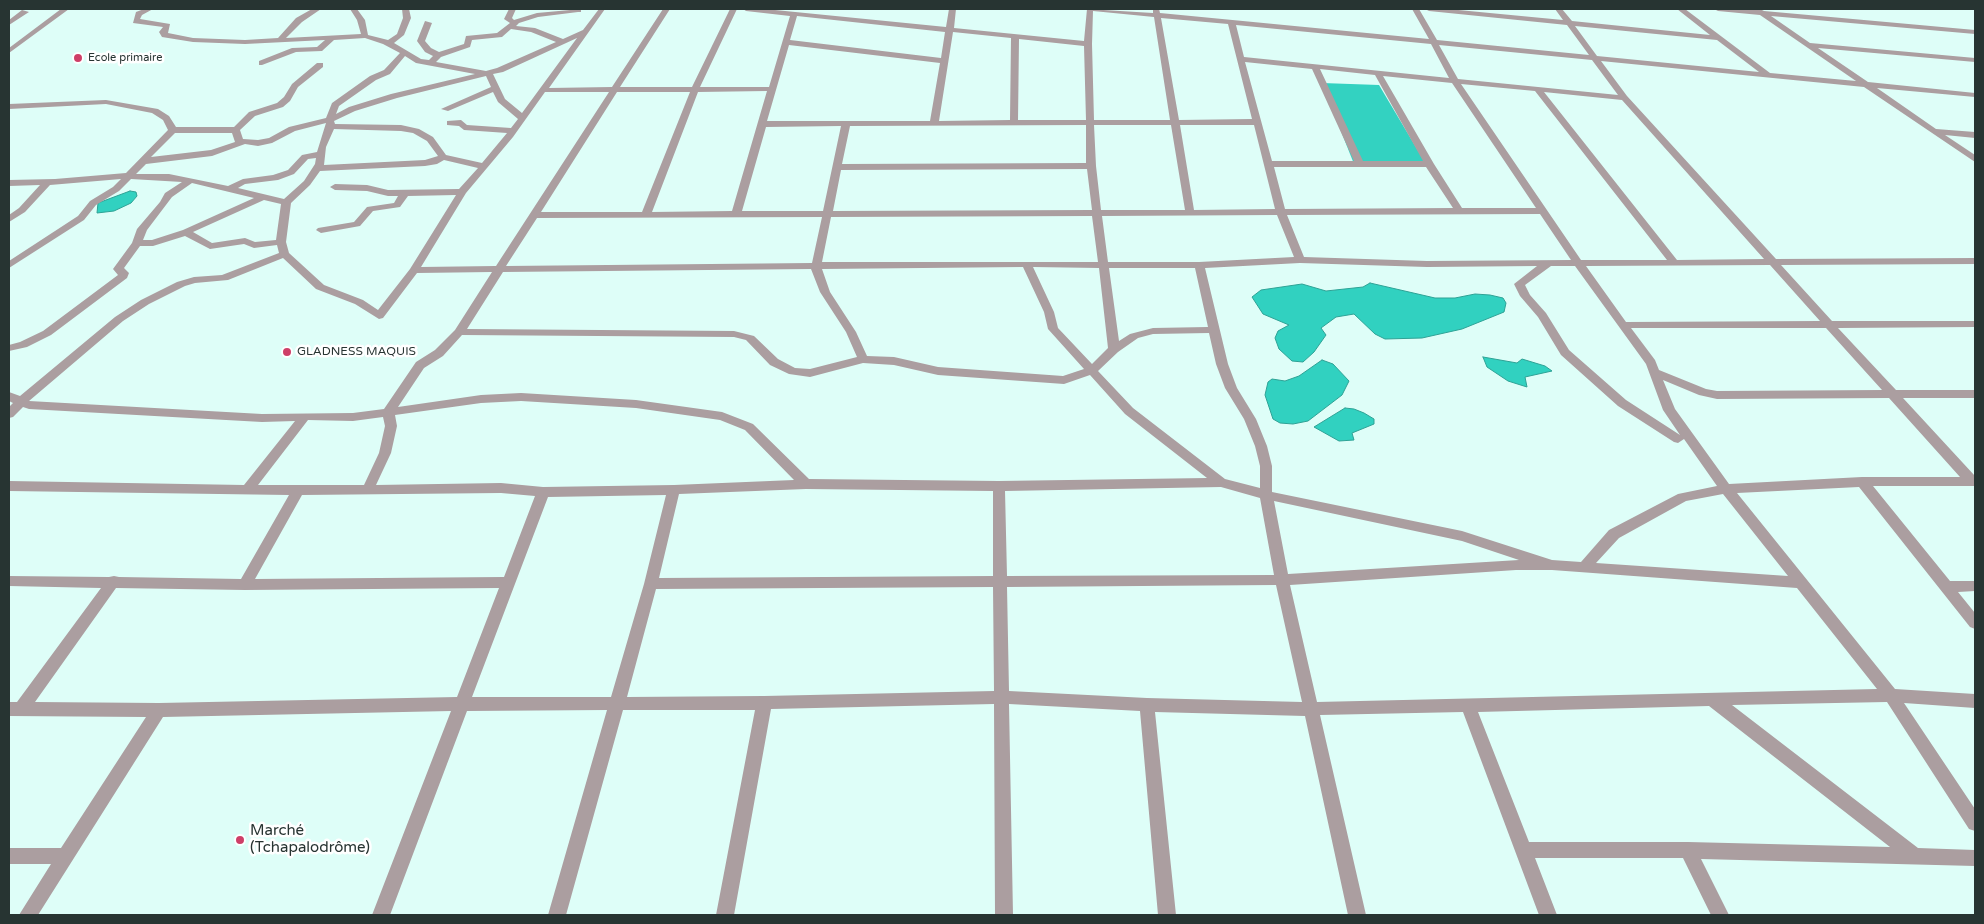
<!DOCTYPE html>
<html>
<head>
<meta charset="utf-8">
<style>
  body { margin:0 }
  #map { position:relative; width:1984px; height:924px; overflow:hidden; background:#defef8; font-family:"Varela Round",sans-serif }
  canvas { display:block }
  .frame { position:absolute; inset:0; border:10px solid #273432; pointer-events:none }
</style>
</head>
<body>
<div id="map">
<canvas width="1984" height="924"></canvas>
<div class="frame"></div>
</div>
<script>
const ctx = document.querySelector('canvas').getContext('2d');
ctx.lineJoin = 'round';
function fill(path, color) { ctx.fillStyle = color; ctx.fill(path, 'evenodd'); }
const shape = rows => new Path2D(rows.map(r => 'M' + r).join(''));
function strokePath(path, color, width, dash) { ctx.strokeStyle = color; ctx.lineWidth = width; ctx.lineCap = dash ? 'butt' : 'round'; ctx.setLineDash(dash || []); ctx.stroke(path); }
function label(font, color, halo, rows, align = 'center') {
  ctx.font = font + ' "Varela Round",sans-serif'; ctx.lineWidth = 5; ctx.setLineDash([]); ctx.textBaseline = 'middle'; ctx.strokeStyle = halo; ctx.fillStyle = color; for (const [text, x, y, turn = 0] of rows) {
    ctx.save(); ctx.translate(x, y); ctx.rotate((+turn || 0) * Math.PI / 180); ctx.textAlign = isNaN(turn) ? turn : align; if (halo) ctx.strokeText(text, 0, 0); ctx.fillText(text, 0, 0); ctx.restore();
  }
}
const forest = shape([
  [1322,83,1379,85,1426,164,1354,164]
]);
const water = shape([
  [130,191,136,192,137,196,131,203,114,211,97,213,98,203,130,191],
  [1370,283,1435,298,1455,298,1475,294,1490,295,1503,298,1506,303,1504,312,1462,329,1422,338,1385,339,1375,334,1354,314,1336,317,1321,328,1326,335,1314,352,1303,362,1292,361,1279,349,1275,338,1278,331,1289,325,1263,314,1252,297,1261,290,1302,284,1326,291,1363,287,1370,283],
  [1483,357,1517,363,1522,359,1545,366,1552,371,1525,377,1527,387,1508,381,1487,367,1483,357],
  [1322,360,1333,364,1349,381,1342,395,1308,421,1293,424,1280,423,1273,419,1265,395,1268,382,1272,379,1285,381,1299,376,1322,360],
  [1345,408,1354,409,1364,413,1374,419,1374,424,1352,433,1354,440,1339,441,1314,427,1345,408]
]);
const minor = shape([
  [61,9,69,9,9,53,9,48,61,9],
  [144,9,153,9,142,15,140,19,170,24,168,33,193,38,245,40,278,38,296,18,312,9,321,9,302,22,286,38,361,34,357,20,350,9,357,9,365,20,368,35,388,40,397,34,403,18,402,9,409,9,411,18,404,35,394,43,421,59,429,60,433,56,425,52,417,41,425,21,432,23,425,41,431,48,439,52,464,44,466,36,497,33,510,23,504,19,509,9,516,9,512,18,514,20,537,13,581,9,581,12,578,12,538,17,519,23,516,26,535,28,563,39,583,30,599,9,605,9,549,88,612,87,663,9,670,9,620,87,692,87,730,9,737,9,700,87,769,87,790,16,746,11,743,9,765,9,946,27,949,9,956,9,954,28,1084,41,1087,9,1153,13,1153,9,1159,9,1160,13,1429,39,1412,9,1419,9,1437,40,1589,55,1567,25,1429,11,1425,9,1448,9,1563,20,1555,9,1562,9,1572,21,1710,35,1677,9,1685,9,1770,73,1856,81,1760,15,1718,11,1714,9,1760,9,1764,11,1975,30,1975,34,1771,16,1810,43,1975,58,1975,62,1818,48,1868,82,1975,93,1975,97,1877,88,1936,129,1975,132,1975,138,1945,135,1975,155,1975,162,1864,87,1601,61,1627,96,1776,259,1975,258,1975,264,1781,265,1832,321,1975,321,1975,327,1838,328,1896,390,1975,390,1975,398,1903,398,1975,476,1975,486,1873,486,1950,581,1975,581,1975,591,1958,592,1975,613,1975,629,1970,627,1859,487,1737,493,1895,689,1975,694,1975,708,1904,703,1975,809,1975,831,1969,829,1887,702,1732,705,1918,848,1975,850,1975,866,1701,859,1729,915,1711,915,1683,858,1535,858,1557,915,1539,915,1463,712,1320,715,1366,915,1348,915,1305,716,1155,712,1176,915,1158,915,1140,711,1009,704,1013,915,995,915,994,704,771,709,734,915,716,915,755,710,623,710,566,915,548,915,607,710,467,711,390,915,372,915,451,711,163,717,38,915,19,915,51,864,9,864,9,848,61,848,146,717,9,716,9,702,17,702,101,588,9,586,9,576,109,577,114,576,119,577,241,579,289,495,9,491,9,481,244,485,295,421,262,422,29,409,23,407,13,417,9,418,9,407,13,403,9,401,9,392,20,396,115,317,141,300,177,282,194,277,222,275,279,253,277,245,254,248,244,244,210,249,185,236,153,246,140,246,124,268,129,273,127,278,51,335,27,347,9,351,9,345,20,342,43,331,118,275,113,269,132,243,137,229,160,202,165,193,182,182,131,179,119,191,96,205,84,220,9,268,9,261,78,216,90,201,113,187,121,179,50,185,25,212,9,222,9,215,19,208,40,185,9,186,9,180,55,179,126,173,168,130,163,120,152,113,106,104,9,109,9,104,106,100,158,109,169,116,176,127,234,127,249,112,277,103,284,97,292,84,317,63,323,63,323,67,298,87,290,101,283,107,255,116,240,130,243,139,258,140,269,138,289,127,326,118,332,103,370,76,384,70,400,53,383,44,365,38,334,40,322,51,296,52,262,65,259,65,259,61,292,48,317,47,325,40,245,44,193,42,162,37,159,32,163,27,133,23,136,12,144,9],
  [1093,11,1154,17,1170,120,1094,120,1092,44,1093,11],
  [797,16,945,32,941,58,790,40,797,16],
  [1161,18,1228,24,1252,119,1179,120,1161,18],
  [1236,25,1431,44,1449,78,1244,57,1236,25],
  [1575,26,1717,40,1759,72,1597,56,1575,26],
  [511,29,531,32,556,42,497,68,486,71,436,62,441,57,470,47,472,40,502,37,511,29],
  [953,32,1011,38,1010,120,939,121,953,32],
  [577,38,522,113,505,99,493,74,503,72,577,38],
  [1019,39,1084,46,1086,120,1018,120,1019,39],
  [789,45,940,63,930,121,767,121,789,45],
  [1439,45,1592,60,1618,95,1458,79,1439,45],
  [405,56,416,63,475,74,391,94,349,107,336,114,339,106,376,80,390,74,405,56],
  [1245,62,1312,69,1354,161,1272,161,1245,62],
  [1320,69,1375,75,1423,161,1363,161,1320,69],
  [486,76,491,87,441,109,448,111,493,92,498,102,518,119,511,128,467,125,461,120,447,121,447,125,459,126,464,130,507,133,482,163,446,155,433,137,419,129,401,125,335,124,334,121,355,111,397,98,486,76],
  [1383,76,1452,83,1536,208,1462,208,1434,164,1383,76],
  [1461,84,1535,91,1667,260,1581,260,1461,84],
  [767,91,732,211,652,212,698,92,767,91],
  [545,92,609,92,496,266,421,267,466,193,513,137,545,92],
  [617,92,690,92,642,212,541,212,617,92],
  [1544,92,1622,100,1764,259,1677,260,1544,92],
  [326,123,317,152,302,155,288,170,273,175,243,179,228,186,169,174,136,174,146,164,212,156,245,144,258,146,272,143,295,131,326,123],
  [1086,125,1086,163,842,164,850,126,1086,125],
  [1094,125,1171,125,1185,210,1101,210,1096,166,1094,125],
  [1180,125,1254,125,1275,209,1194,210,1180,125],
  [841,126,823,211,742,211,766,127,841,126],
  [334,129,401,131,413,133,427,141,438,156,425,160,324,165,326,147,334,129],
  [175,133,232,133,235,142,211,150,151,157,175,133],
  [316,158,315,164,304,181,284,199,238,188,245,184,278,180,294,174,308,159,316,158],
  [444,160,478,168,459,189,388,190,367,185,335,184,330,187,335,190,367,191,388,196,398,196,394,203,367,207,354,222,318,228,316,230,321,233,360,226,373,211,400,207,408,196,456,195,410,269,378,310,363,300,324,285,289,253,286,242,291,203,310,185,320,171,425,166,437,164,444,160],
  [1274,167,1426,167,1453,208,1285,209,1274,167],
  [1087,169,1092,210,833,211,841,170,1087,169],
  [192,183,254,198,183,230,152,240,143,240,147,230,172,197,192,183],
  [264,200,281,204,276,240,255,242,245,238,212,243,193,232,264,200],
  [1540,214,1571,260,1427,261,1304,257,1287,215,1540,214],
  [1277,215,1294,257,1199,262,1108,262,1102,216,1277,215],
  [1092,216,1098,262,822,262,831,217,1092,216],
  [822,217,812,263,506,266,537,218,822,217],
  [283,258,316,289,355,304,379,319,383,318,417,273,492,272,455,330,435,350,416,362,384,409,353,413,262,414,29,401,123,321,149,304,185,286,195,283,228,280,283,258],
  [1300,263,1427,267,1537,266,1514,284,1520,296,1538,317,1561,355,1618,406,1674,442,1678,443,1684,439,1717,486,1678,494,1609,530,1581,562,1552,560,1462,531,1272,492,1272,466,1267,446,1256,419,1237,388,1228,364,1205,268,1300,263],
  [1770,265,1820,321,1626,322,1586,266,1770,265],
  [1551,266,1575,266,1646,364,1663,410,1680,435,1626,400,1569,350,1546,313,1530,295,1525,285,1551,266],
  [1023,267,1044,312,1048,329,1084,369,1063,376,938,367,894,357,867,356,856,332,830,292,822,269,1023,267],
  [1033,267,1099,268,1108,348,1092,364,1058,328,1054,312,1033,267],
  [1109,268,1195,268,1208,327,1153,328,1130,334,1119,341,1109,268],
  [811,269,820,292,846,332,857,357,810,369,795,368,778,359,754,336,734,331,467,329,503,272,811,269],
  [1631,328,1826,328,1882,390,1717,391,1706,389,1659,370,1655,360,1631,328],
  [1209,333,1216,364,1225,388,1244,419,1255,446,1260,466,1260,488,1225,479,1133,408,1098,371,1118,352,1138,338,1153,334,1209,333],
  [462,335,734,337,746,340,770,365,789,374,810,377,863,363,894,365,938,375,1064,384,1090,375,1125,414,1207,478,999,481,809,479,753,424,722,412,636,400,521,393,481,395,398,407,424,368,443,356,462,335],
  [1663,380,1699,395,1717,399,1889,398,1960,477,1862,477,1729,484,1675,409,1663,380],
  [521,401,636,408,720,420,745,430,794,480,674,485,543,487,501,483,376,485,391,453,397,426,395,415,481,403,521,401],
  [383,417,385,426,379,453,364,485,258,485,308,420,353,421,383,417],
  [1221,487,1260,498,1274,575,1007,576,1005,491,1221,487],
  [806,489,993,491,993,576,659,578,679,494,806,489],
  [501,493,535,496,504,577,255,579,302,495,501,493],
  [1723,494,1788,576,1596,563,1619,538,1686,501,1723,494],
  [666,495,644,584,611,697,472,697,548,497,666,495],
  [1274,501,1462,541,1519,560,1288,574,1274,501],
  [1516,570,1552,570,1797,588,1877,689,1317,702,1290,585,1516,570],
  [1276,585,1302,702,1147,698,1009,691,1007,587,1276,585],
  [993,587,994,691,764,696,627,697,656,589,993,587],
  [116,588,245,590,499,588,457,697,159,703,35,702,116,588],
  [1709,706,1890,847,1688,842,1529,842,1478,712,1709,706],
  [22,10,29,12,9,25,9,20,22,10]
]);
const markers = [
  [78,58,5,"#ce3f68"],
  [287,352,5,"#ce3f68"],
  [240,840,5,"#ce3f68"]
];
const farPoinames = [
  ["Ecole primaire",88,58]
];
const poiNames = [
  ["GLADNESS MAQUIS",297,352]
];
const nearPoinames = [
  ["Marché",250,831],
  ["(Tchapalodrôme)",250,848]
];
fill(forest, '#33d2c1');
fill(water, '#31d1c0');
strokePath(water, '#2ea295', 1);
fill(minor, '#ab9ea0');
for (const [x, y, r, color] of markers) { const dot = new Path2D(); dot.arc(x, y, r, 0, 2 * Math.PI); ctx.fillStyle = color; ctx.fill(dot); strokePath(dot, '#fff', 2); }
label('11px', '#273432', '#fff', farPoinames, 'left');
label('12px', '#273432', '#fff', poiNames, 'left');
label('15px', '#273432', '#fff', nearPoinames, 'left');
</script>
</body>
</html>
